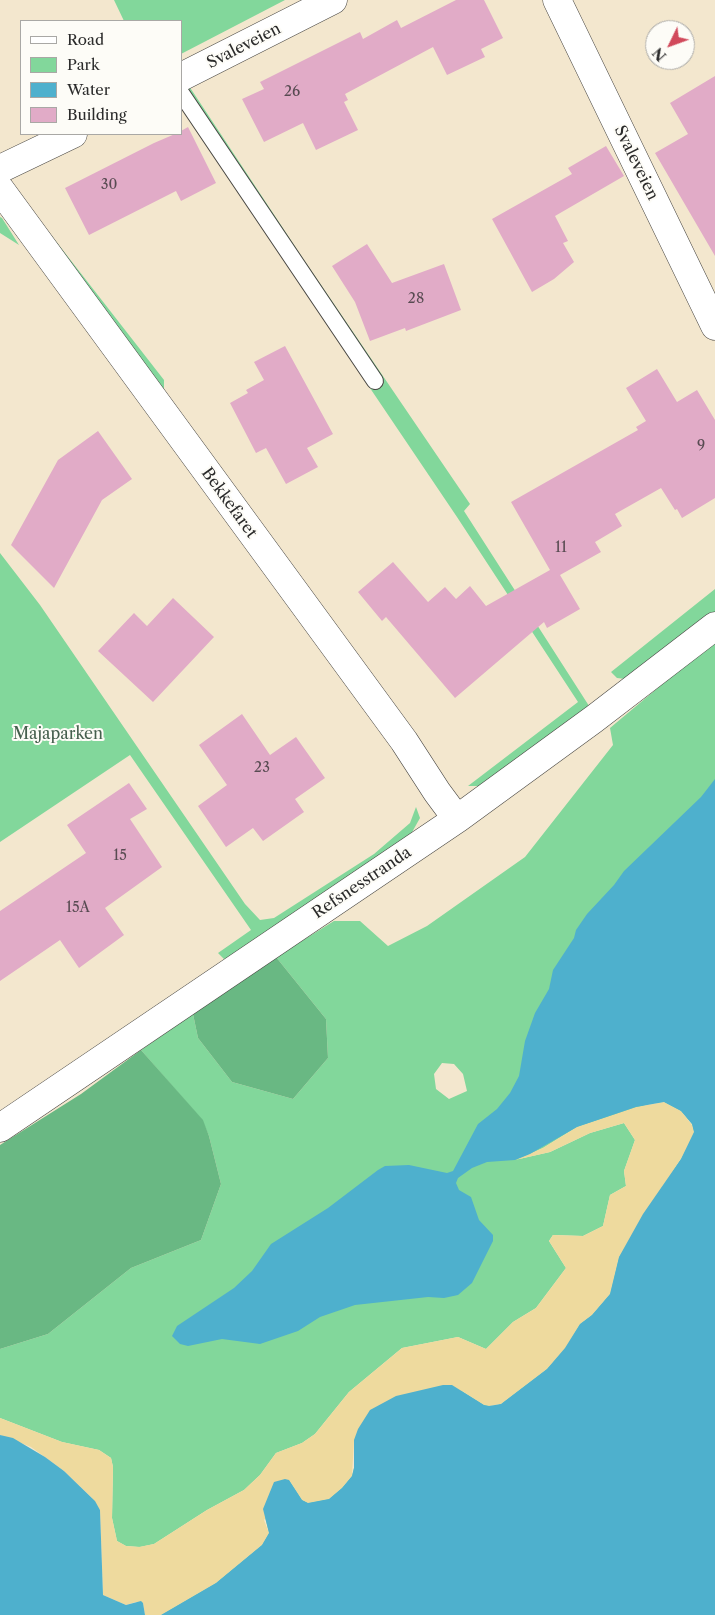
<!DOCTYPE html>
<html>
<head>
<meta charset="utf-8">
<style>
  body { margin:0 }
  #map { position:relative; width:715px; height:1615px; overflow:hidden; background:#f3e7ce; font-family:"Libre Caslon Text",serif }
  canvas { display:block }
  .legend { position:absolute; left:20px; top:20px; width:162px; height:115px; box-sizing:border-box; background:#fdfcf7; border:1px solid #a9a8a5; margin:0; padding:6px 9px; list-style:none; font-size:15px; color:#2b2b2b }
  .legend li { display:flex; align-items:center; gap:10px; height:25px }
  .legend b { width:25px; border:1px solid #a9a8a5 }
  .north { position:absolute; left:645px; top:20px; width:50px; height:50px; box-sizing:border-box; background:#fdfcf7; border:1px solid #a9a8a5; border-radius:50%; rotate:228deg; font-size:14px; font-weight:700; line-height:20px; text-align:center; color:#2b2b2b }
  .north::after { content:''; display:block; margin:auto; width:18px; height:22px; background:#d1495b; clip-path:polygon(50% 0,100% 100%,50% 72%,0 100%) }
</style>
</head>
<body>
<div id="map">
<canvas width="715" height="1615"></canvas>
<ul class="legend">
<li><b style="height:6px;background:#fff"></b>Road</li>
<li><b style="height:14px;background:#82d79b"></b>Park</li>
<li><b style="height:14px;background:#4eb0cd"></b>Water</li>
<li><b style="height:14px;background:#e1abc7"></b>Building</li>
</ul>
<div class="north">N</div>
</div>
<script>
const ctx = document.querySelector('canvas').getContext('2d');
ctx.lineJoin = 'round';
function fill(path, color) { ctx.fillStyle = color; ctx.fill(path, 'evenodd'); }
const shape = rows => new Path2D(rows.map(r => 'M' + r).join(''));
function strokePath(path, color, width, dash) { ctx.strokeStyle = color; ctx.lineWidth = width; ctx.lineCap = dash ? 'butt' : 'round'; ctx.setLineDash(dash || []); ctx.stroke(path); }
function label(font, color, halo, rows, align = 'center') {
  ctx.font = font + ' "Libre Caslon Text",serif'; ctx.lineWidth = 4; ctx.setLineDash([]); ctx.textBaseline = 'middle'; ctx.strokeStyle = halo; ctx.fillStyle = color; for (const [text, x, y, turn = 0] of rows) {
    ctx.save(); ctx.translate(x, y); ctx.rotate((+turn || 0) * Math.PI / 180); ctx.textAlign = isNaN(turn) ? turn : align; if (halo) ctx.strokeText(text, 0, 0); ctx.fillText(text, 0, 0); ctx.restore();
  }
}
const green = shape([
  [114,0,285,0,181,54,181,21,124,21],
  [189,86,302,257,470,504,464,511,591,709,484,786,468,786,578,702,457,517,181,108,181,91],
  [30,208,164,380,164,393],
  [0,217,2,218,19,245,0,233],
  [0,553,40,605,245,904,260,920,274,918,374,854,410,823,416,807,420,818,411,834,234,957,224,959,218,953,251,930,130,755,0,842],
  [715,589,715,612,634,680,617,678,611,672],
  [715,640,715,1248,696,1271,657,1347,591,1436,541,1483,319,1581,264,1615,161,1615,216,1583,262,1545,269,1533,263,1509,274,1482,285,1479,289,1480,302,1500,308,1503,329,1499,342,1488,352,1476,354,1468,354,1440,358,1429,370,1410,386,1400,416,1390,452,1385,484,1405,494,1406,501,1404,547,1369,565,1348,580,1324,592,1315,610,1294,619,1257,643,1214,681,1159,694,1132,692,1124,681,1111,664,1102,652,1103,577,1127,543,1148,519,1159,550,1152,590,1133,624,1123,635,1140,624,1171,626,1186,610,1195,603,1226,583,1236,553,1235,549,1241,566,1268,536,1308,513,1322,486,1349,458,1337,402,1348,349,1392,315,1434,302,1443,276,1453,260,1475,244,1490,207,1510,154,1544,140,1547,126,1546,117,1541,112,1518,113,1467,111,1458,99,1450,62,1442,0,1418,0,1349,48,1334,131,1268,201,1240,221,1184,209,1136,202,1120,141,1050,193,1014,198,1038,232,1082,293,1099,328,1058,326,1019,276,957,334,921,360,921,388,946,427,926,525,857,613,745,610,728],
  [442,1063,454,1064,463,1074,467,1091,449,1099,436,1089,434,1074]
]);
const forest = shape([
  [276,957,326,1019,328,1058,293,1099,232,1082,198,1038,193,1014],
  [141,1050,203,1120,209,1136,221,1184,201,1240,131,1268,48,1334,0,1349,0,1145,81,1094]
]);
const sand = shape([
  [664,1102,681,1111,692,1125,694,1132,690,1144,619,1257,610,1294,592,1315,580,1324,565,1349,547,1369,501,1404,489,1406,484,1405,462,1391,354,1440,352,1476,342,1488,329,1499,308,1503,302,1500,289,1480,264,1520,269,1533,262,1545,216,1583,161,1615,145,1615,143,1603,136,1602,126,1605,103,1595,100,1510,91,1497,64,1471,31,1447,0,1435,0,1418,62,1442,99,1450,111,1458,113,1467,112,1518,117,1541,126,1546,139,1547,154,1544,207,1510,244,1490,260,1475,276,1453,302,1443,315,1434,349,1392,402,1348,458,1337,486,1349,513,1322,536,1308,566,1268,549,1241,553,1235,583,1236,603,1226,610,1195,626,1186,624,1171,635,1140,624,1123,590,1133,550,1152,515,1160,543,1148,577,1127,636,1107]
]);
const water = shape([
  [715,779,715,1615,161,1615,216,1583,262,1545,269,1533,263,1509,274,1482,285,1479,289,1480,302,1500,308,1503,329,1499,342,1488,352,1476,354,1468,354,1440,358,1429,370,1410,396,1396,443,1385,452,1385,484,1405,489,1406,501,1404,547,1369,565,1348,580,1324,592,1315,610,1294,619,1257,643,1214,681,1159,694,1132,692,1124,681,1111,664,1102,636,1107,577,1127,530,1154,515,1160,487,1162,472,1168,458,1178,456,1183,459,1190,471,1197,479,1220,493,1235,493,1241,472,1283,458,1295,444,1298,428,1297,355,1305,320,1317,298,1331,260,1344,222,1339,188,1346,180,1344,172,1336,177,1326,234,1288,252,1271,271,1244,328,1208,378,1170,385,1166,409,1165,447,1173,453,1171,478,1124,497,1109,510,1093,519,1076,525,1041,535,1013,549,989,553,970,574,938,576,930,587,914,614,885,624,871,701,797],
  [0,1435,13,1438,45,1457,64,1471,95,1501,100,1510,103,1595,126,1605,141,1601,143,1603,145,1615,0,1615]
]);
const building = shape([
  [456,0,484,0,503,38,481,49,485,57,447,75,433,47,345,94,348,100,344,102,358,130,316,150,303,123,264,142,242,99,264,89,260,82,360,32,363,39,397,20,401,28],
  [715,76,715,256,655,153,688,134,670,103],
  [188,127,216,183,181,201,176,191,89,235,65,188,154,143,175,134,181,134,181,131],
  [606,146,624,176,555,216,568,241,563,243,574,262,554,279,532,292,492,219,572,174,568,168],
  [367,244,392,283,444,264,461,310,406,331,405,328,370,341,355,302,332,266],
  [285,346,333,434,307,448,318,467,286,484,266,448,256,453,230,403,248,393,246,390,264,380,254,362],
  [657,369,677,402,697,390,715,420,715,498,682,518,677,509,675,510,661,488,615,514,622,526,595,542,601,552,560,575,580,609,547,628,544,622,455,698,386,617,382,621,358,592,393,562,428,602,445,587,456,599,470,586,486,606,550,570,511,502,638,430,636,427,646,421,626,388],
  [98,431,132,479,102,500,54,588,11,545,58,460],
  [173,598,214,637,153,702,98,651,134,613,147,626],
  [242,714,270,755,296,737,325,778,295,799,304,812,263,841,253,828,226,847,198,806,227,785,199,745],
  [129,783,147,809,130,819,162,867,105,908,124,935,79,968,60,940,0,981,0,911,86,853,67,825]
]);
const lane = shape([
  [181,93,375,381]
]);
const street = shape([
  [557,0,715,326],
  [181,77,333,0],
  [0,169,73,134],
  [0,189,404,741,437,792,457,819],
  [0,1128,457,819,594,719,715,626]
]);
const numberNames = [
  ["26",292,92],
  ["30",109,185],
  ["28",416,299],
  ["9",701,446],
  ["11",561,548],
  ["23",262,768],
  ["15",120,856],
  ["15A",78,908]
];
const streetNames = [
  ["Svaleveien",244,46,-27],
  ["Svaleveien",636,163,64],
  ["Bekkefaret",229,503,54],
  ["Refsnesstranda",362,883,-34]
];
const parkNames = [
  ["Majaparken",58,734]
];
fill(green, '#82d79b');
fill(forest, '#69b883');
fill(sand, '#eeda9e');
fill(water, '#4eb0cd');
fill(building, '#e1abc7');
strokePath(lane, '#494743', 18);
strokePath(street, '#494743', 29);
strokePath(lane, '#fff', 16);
strokePath(street, '#fff', 28);
label('14px', '#584b52', null, numberNames);
label('16px', '#2b2b2b', '#fdfcf7', streetNames);
label('16px', '#455f4d', '#fdfcf7', parkNames);
</script>
</body>
</html>
